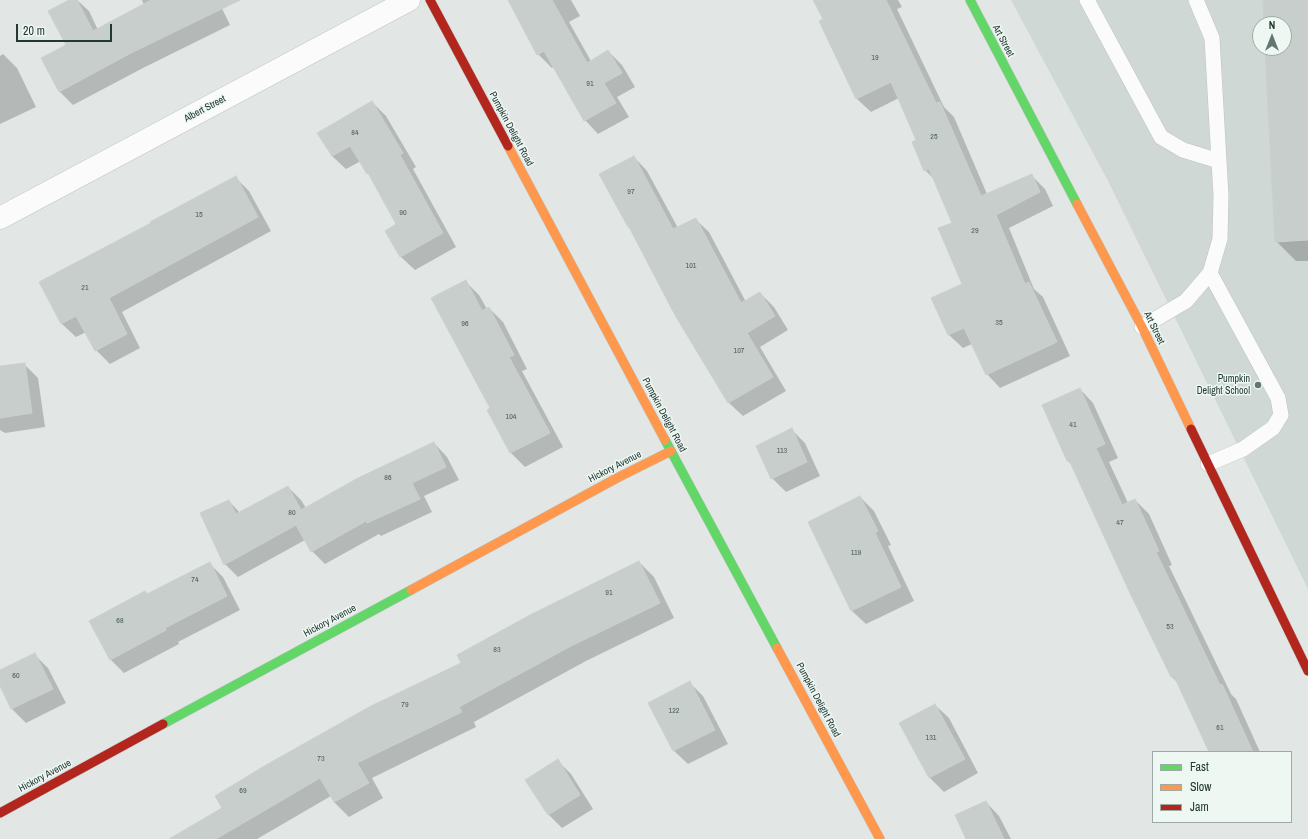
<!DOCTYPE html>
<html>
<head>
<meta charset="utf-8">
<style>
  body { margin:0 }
  #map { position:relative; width:1308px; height:839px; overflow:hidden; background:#e2e7e5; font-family:"Archivo Narrow",sans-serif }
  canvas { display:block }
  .legend { position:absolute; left:1152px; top:751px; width:140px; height:72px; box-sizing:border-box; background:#eff7f3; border:1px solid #9caba6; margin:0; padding:5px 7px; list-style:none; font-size:12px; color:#203933 }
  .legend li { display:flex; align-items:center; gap:8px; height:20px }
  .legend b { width:20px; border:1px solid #9caba6 }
  .north { position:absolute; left:1252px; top:16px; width:40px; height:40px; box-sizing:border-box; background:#eff7f3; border:1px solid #9caba6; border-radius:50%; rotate:0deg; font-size:11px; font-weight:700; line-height:16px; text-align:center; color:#203933 }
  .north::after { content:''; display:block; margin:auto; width:14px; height:18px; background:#647671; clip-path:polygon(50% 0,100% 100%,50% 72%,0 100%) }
  .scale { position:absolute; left:16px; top:24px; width:96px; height:18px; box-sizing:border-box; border:2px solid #203933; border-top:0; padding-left:5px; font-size:12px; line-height:14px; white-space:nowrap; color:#203933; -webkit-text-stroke:3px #eff7f3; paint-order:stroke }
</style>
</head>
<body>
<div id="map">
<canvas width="1308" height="839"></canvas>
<ul class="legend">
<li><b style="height:5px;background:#63d668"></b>Fast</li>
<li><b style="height:5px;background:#ff974d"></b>Slow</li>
<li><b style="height:5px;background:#b3261e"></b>Jam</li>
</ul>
<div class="north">N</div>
<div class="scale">20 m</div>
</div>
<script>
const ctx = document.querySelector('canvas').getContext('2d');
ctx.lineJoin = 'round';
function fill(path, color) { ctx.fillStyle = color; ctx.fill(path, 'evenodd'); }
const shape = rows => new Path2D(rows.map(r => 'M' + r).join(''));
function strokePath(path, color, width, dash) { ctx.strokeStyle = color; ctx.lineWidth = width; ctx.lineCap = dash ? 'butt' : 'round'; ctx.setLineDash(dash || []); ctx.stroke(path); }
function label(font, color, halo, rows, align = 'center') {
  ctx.font = font + ' "Archivo Narrow",sans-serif'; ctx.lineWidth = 3; ctx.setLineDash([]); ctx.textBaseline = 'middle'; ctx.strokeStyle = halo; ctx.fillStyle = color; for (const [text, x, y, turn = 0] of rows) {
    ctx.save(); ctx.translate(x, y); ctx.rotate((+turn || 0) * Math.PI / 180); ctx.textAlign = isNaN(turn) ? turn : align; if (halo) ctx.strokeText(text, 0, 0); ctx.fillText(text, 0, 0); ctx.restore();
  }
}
const built = shape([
  [1011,0,1308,0,1308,589,1108,181],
  [1260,24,1284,24,1284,48,1260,48]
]);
const shadow = shape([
  [71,0,77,0,89,11,98,30,144,5,142,0,218,0,230,25,143,68,73,105,60,92,67,46],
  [509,0,571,0,580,16,569,22,591,61,608,51,622,65,635,87,617,97,629,117,598,134,585,120,554,66,552,68,538,54],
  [815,0,898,0,902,7,897,9,944,107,954,117,987,194,1031,175,1045,189,1053,206,1009,228,1034,289,1043,297,1070,356,1000,388,987,374,972,344,963,348,949,335,932,299,963,284,954,223,935,180,925,170,918,141,899,98,871,112,857,99,821,22,824,20],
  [1264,0,1308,0,1308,273,1308,261,1296,261,1276,241,1266,48,1284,48,1284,24,1265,24],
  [3,54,17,68,36,107,0,124,0,56],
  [372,102,386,116,416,167,413,169,456,247,415,270,401,257,387,231,398,225,371,176,361,161,346,169,332,156],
  [634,157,647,171,678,228,695,219,709,232,746,302,760,293,774,307,788,330,760,347,786,391,743,416,729,403,677,316,632,230,629,227],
  [235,177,249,191,271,231,122,312,140,348,110,364,96,350,86,332,76,337,62,324,40,283,152,224],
  [465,281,479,295,487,309,489,308,503,322,527,369,522,371,563,447,525,467,511,453,489,410,491,409],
  [24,364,38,378,45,427,5,433,0,430,0,367],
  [1080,389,1093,403,1118,458,1109,462,1128,503,1135,500,1149,514,1172,565,1169,566,1231,694,1236,699,1260,752,1210,752,1179,684,1172,677,1130,591,1073,466,1067,460],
  [792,430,805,443,820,476,786,492,772,478],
  [434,443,447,457,459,480,424,496,432,512,381,536,379,534,325,564,312,551,305,540,238,577,225,564,229,501,240,513,288,487,301,500,306,508],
  [860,497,874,511,891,545,888,546,914,601,866,624,852,611],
  [639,562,654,577,674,618,586,661,474,722,476,727,372,778,383,798,349,817,334,802,331,796,257,839,171,839,463,664],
  [209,563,223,577,240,610,178,642,179,644,124,673,110,659,147,595],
  [35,655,48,668,66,703,26,723,12,709,0,684,0,671],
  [689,682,703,696,728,744,688,764,674,751,649,703],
  [935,705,949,718,978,773,944,792,930,778,900,723],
  [557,760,571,774,593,809,562,828,549,815,527,780],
  [986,802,999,816,1011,839,968,839]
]);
const building = shape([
  [69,0,77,0,93,31,151,0,240,0,129,54,59,92,41,58,66,45,48,11,69,0],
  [508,0,552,0,587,63,608,50,622,73,604,83,616,103,584,121,544,51,537,55,508,0],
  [813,0,886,0,936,103,940,102,981,196,1032,174,1040,192,996,215,1025,284,1029,282,1057,342,986,375,964,328,948,335,931,298,962,284,938,228,952,223,929,169,924,171,912,142,916,140,891,82,856,99,819,21,823,19,813,0],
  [1263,0,1308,0,1308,240,1275,242,1265,48,1284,48,1284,24,1264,24,1263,0],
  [372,101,403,153,400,155,443,233,400,257,385,231,396,224,368,173,367,174,350,146,332,156,317,133,372,101],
  [634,156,673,229,696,218,741,303,760,292,775,316,747,333,773,377,728,403,676,317,629,227,628,227,599,174,634,156],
  [236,176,258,217,109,298,127,334,95,351,76,316,61,324,39,282,151,223,150,222,236,176],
  [466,280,482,311,489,307,514,355,509,357,550,433,510,453,487,410,490,408,431,298,466,280],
  [25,363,32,413,0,418,0,366,25,363],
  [1080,388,1105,444,1096,448,1122,505,1135,499,1159,551,1156,552,1220,685,1222,684,1253,752,1209,752,1174,676,1171,677,1129,591,1069,460,1067,461,1042,405,1080,388],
  [792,428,807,462,771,479,756,446,792,428],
  [434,442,446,467,412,483,420,499,367,523,366,521,311,552,296,525,224,565,200,513,229,500,236,514,288,486,301,510,358,478,434,442],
  [860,496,878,531,875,533,901,587,851,611,808,522,860,496],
  [639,561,660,603,571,646,459,707,462,712,357,763,369,783,334,802,320,778,216,839,169,839,222,808,215,796,266,765,371,706,461,663,457,655,530,615,639,561],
  [210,562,227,596,165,628,166,630,110,660,89,621,145,591,147,594,210,562],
  [35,653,53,689,11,709,0,686,0,670,35,653],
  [690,681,715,730,673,751,648,703,690,681],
  [935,704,965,759,929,778,899,723,935,704],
  [558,759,580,795,548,815,525,780,558,759],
  [986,801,1004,839,966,839,955,815,986,801]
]);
const lane = shape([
  [1087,0,1161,137,1183,150,1219,161],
  [1142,327,1186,301,1210,273,1220,239,1221,196,1212,38,1196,0],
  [1208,464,1243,449,1273,428,1281,415,1278,398,1210,273]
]);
const street = shape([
  [0,218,409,0]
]);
const fast = shape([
  [970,0,1077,204],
  [665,440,777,648],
  [163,724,411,590]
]);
const slow = shape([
  [508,146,665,440],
  [1077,204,1142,327,1191,429],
  [411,590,617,478,671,451],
  [777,648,880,839]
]);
const jam = shape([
  [430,0,508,146],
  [1191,429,1308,671],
  [0,813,163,724]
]);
const markers = [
  [1258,385,4,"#647671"]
];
const numberNames = [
  ["19",875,58],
  ["91",590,84],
  ["84",355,133],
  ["25",934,137],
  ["97",631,192],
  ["90",403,213],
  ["15",199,215],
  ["29",975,231],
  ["101",691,266],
  ["21",85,288],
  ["35",999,323],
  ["96",465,324],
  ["107",739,351],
  ["104",511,417],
  ["41",1073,425],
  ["113",782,451],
  ["86",388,478],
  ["80",292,513],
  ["47",1120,523],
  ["119",856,553],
  ["74",195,580],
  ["91",609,593],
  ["68",120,621],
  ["53",1170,627],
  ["83",497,650],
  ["60",16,676],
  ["79",405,705],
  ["122",674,711],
  ["61",1220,728],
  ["131",931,738],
  ["73",321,759],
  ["69",243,791]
];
const streetNames = [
  ["Art Street",1003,41,62],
  ["Albert Street",205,109,-28],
  ["Pumpkin Delight Road",511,129,62],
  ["Art Street",1154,328,64],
  ["Pumpkin Delight Road",664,415,62],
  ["Hickory Avenue",615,467,-27],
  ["Hickory Avenue",330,621,-28],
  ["Pumpkin Delight Road",818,700,62],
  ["Hickory Avenue",45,776,-28]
];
const poiNames = [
  ["Pumpkin",1250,379],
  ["Delight School",1250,391]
];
fill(built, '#cfd8d5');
fill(shadow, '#0003');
fill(building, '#c8cecc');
strokePath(building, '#cad0ce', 1);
strokePath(lane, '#bfc4c2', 16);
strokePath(street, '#bfc4c2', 23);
strokePath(fast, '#bdc5c2', 10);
strokePath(slow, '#bdc5c2', 10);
strokePath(jam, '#bdc5c2', 10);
strokePath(lane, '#fbfbfb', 15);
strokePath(street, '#fbfbfb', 22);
strokePath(fast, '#63d668', 9);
strokePath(slow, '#ff974d', 9);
strokePath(jam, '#b3261e', 9);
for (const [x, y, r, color] of markers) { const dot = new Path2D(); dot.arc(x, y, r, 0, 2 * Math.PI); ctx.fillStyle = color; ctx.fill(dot); strokePath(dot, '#eff7f3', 1.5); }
label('8px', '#4b5f5a', null, numberNames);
label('10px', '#203933', '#eff7f3', streetNames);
label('10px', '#203933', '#eff7f3', poiNames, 'right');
</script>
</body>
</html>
